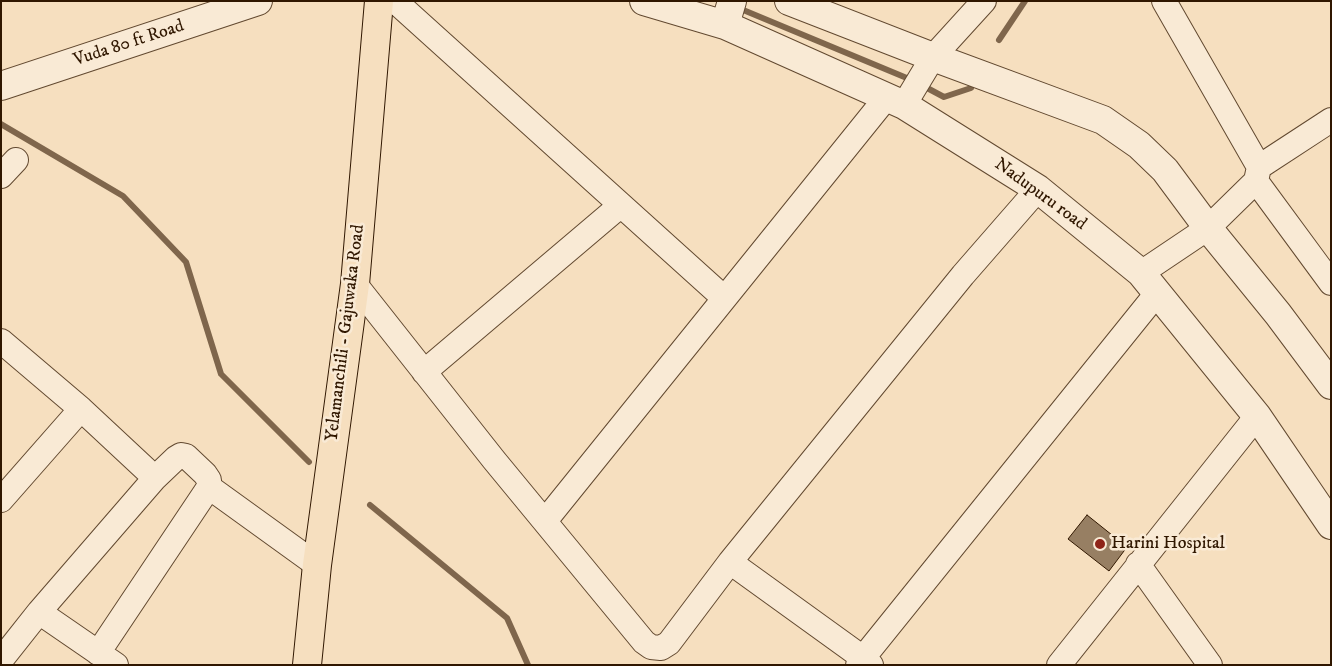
<!DOCTYPE html>
<html>
<head>
<meta charset="utf-8">
<style>
  body { margin:0 }
  #map { position:relative; width:1332px; height:666px; overflow:hidden; background:#f6dfbf; font-family:"IM FELL DW Pica",serif }
  canvas { display:block }
  .frame { position:absolute; inset:0; border:2px solid #301700; pointer-events:none }
</style>
</head>
<body>
<div id="map">
<canvas width="1332" height="666"></canvas>
<div class="frame"></div>
</div>
<script>
const ctx = document.querySelector('canvas').getContext('2d');
ctx.lineJoin = 'round';
const shape = rows => new Path2D(rows.map(r => 'M' + r).join(''));
function strokePath(path, color, width, dash) { ctx.strokeStyle = color; ctx.lineWidth = width; ctx.lineCap = dash ? 'butt' : 'round'; ctx.setLineDash(dash || []); ctx.stroke(path); }
function fill(path, color) { ctx.fillStyle = color; ctx.fill(path, 'evenodd'); }
function label(font, color, halo, rows, align = 'center') {
  ctx.font = font + ' "IM FELL DW Pica",serif'; ctx.lineWidth = 5; ctx.setLineDash([]); ctx.textBaseline = 'middle'; ctx.strokeStyle = halo; ctx.fillStyle = color; for (const [text, x, y, turn = 0] of rows) {
    ctx.save(); ctx.translate(x, y); ctx.rotate((+turn || 0) * Math.PI / 180); ctx.textAlign = isNaN(turn) ? turn : align; if (halo) ctx.strokeText(text, 0, 0); ctx.fillText(text, 0, 0); ctx.restore();
  }
}
const stream = shape([
  [736,7,914,81,944,97,971,88],
  [999,40,1025,1],
  [1,124,123,196,186,262,221,374,309,462],
  [370,505,507,618,528,665]
]);
const building = shape([
  [1087,515,1127,547,1109,571,1068,539,1087,515]
]);
const minor = shape([
  [395,1,724,298],
  [904,105,933,57,984,1],
  [1259,167,1331,120],
  [1,176,16,160],
  [1256,181,1331,283],
  [1141,273,1208,228,1256,181,1259,167,1164,1],
  [355,284,494,460,644,642,651,647,661,648,669,643,730,562],
  [1,341,81,409,1,500],
  [424,372,621,205],
  [81,409,155,478,39,612,116,665],
  [209,487,317,565],
  [545,521,886,98],
  [1138,564,1210,665],
  [98,653,209,487,209,480,205,474,186,456,181,455,176,458,155,478],
  [1,660,39,612],
  [858,665,863,658,730,562,963,275,1038,189],
  [871,665,863,658,1158,292],
  [1059,665,1257,416]
]);
const tertiary = shape([
  [644,1,725,25,904,105,1038,189,1141,273,1257,416,1331,525],
  [789,1,933,57,1103,120,1139,145,1165,170,1208,228,1278,314,1331,385],
  [725,25,732,1],
  [1,86,258,1]
]);
const primary = shape([
  [307,665,317,565,355,284,379,1]
]);
const markers = [
  [1100,544,6,"#8f2418"]
];
const streetNames = [
  ["Vuda 80 ft Road",129,44,-18],
  ["Nadupuru road",1040,195,36],
  ["Yelamanchili - Gajuwaka Road",346,333,-83]
];
const poiNames = [
  ["Harini Hospital",1111,544]
];
strokePath(stream, '#7f664c', 6);
fill(building, '#977f63');
strokePath(building, '#301700', 1);
strokePath(minor, '#624930', 26);
strokePath(tertiary, '#624930', 30);
strokePath(primary, '#301700', 30);
strokePath(minor, '#f9ead5', 24);
strokePath(tertiary, '#f9ead5', 28);
strokePath(primary, '#f6dfbf', 28);
for (const [x, y, r, color] of markers) { const dot = new Path2D(); dot.arc(x, y, r, 0, 2 * Math.PI); ctx.fillStyle = color; ctx.fill(dot); strokePath(dot, '#f9ead5', 2); }
label('18px', '#301700', '#f9ead5', streetNames);
label('18px', '#301700', '#f9ead5', poiNames, 'left');
</script>
</body>
</html>
